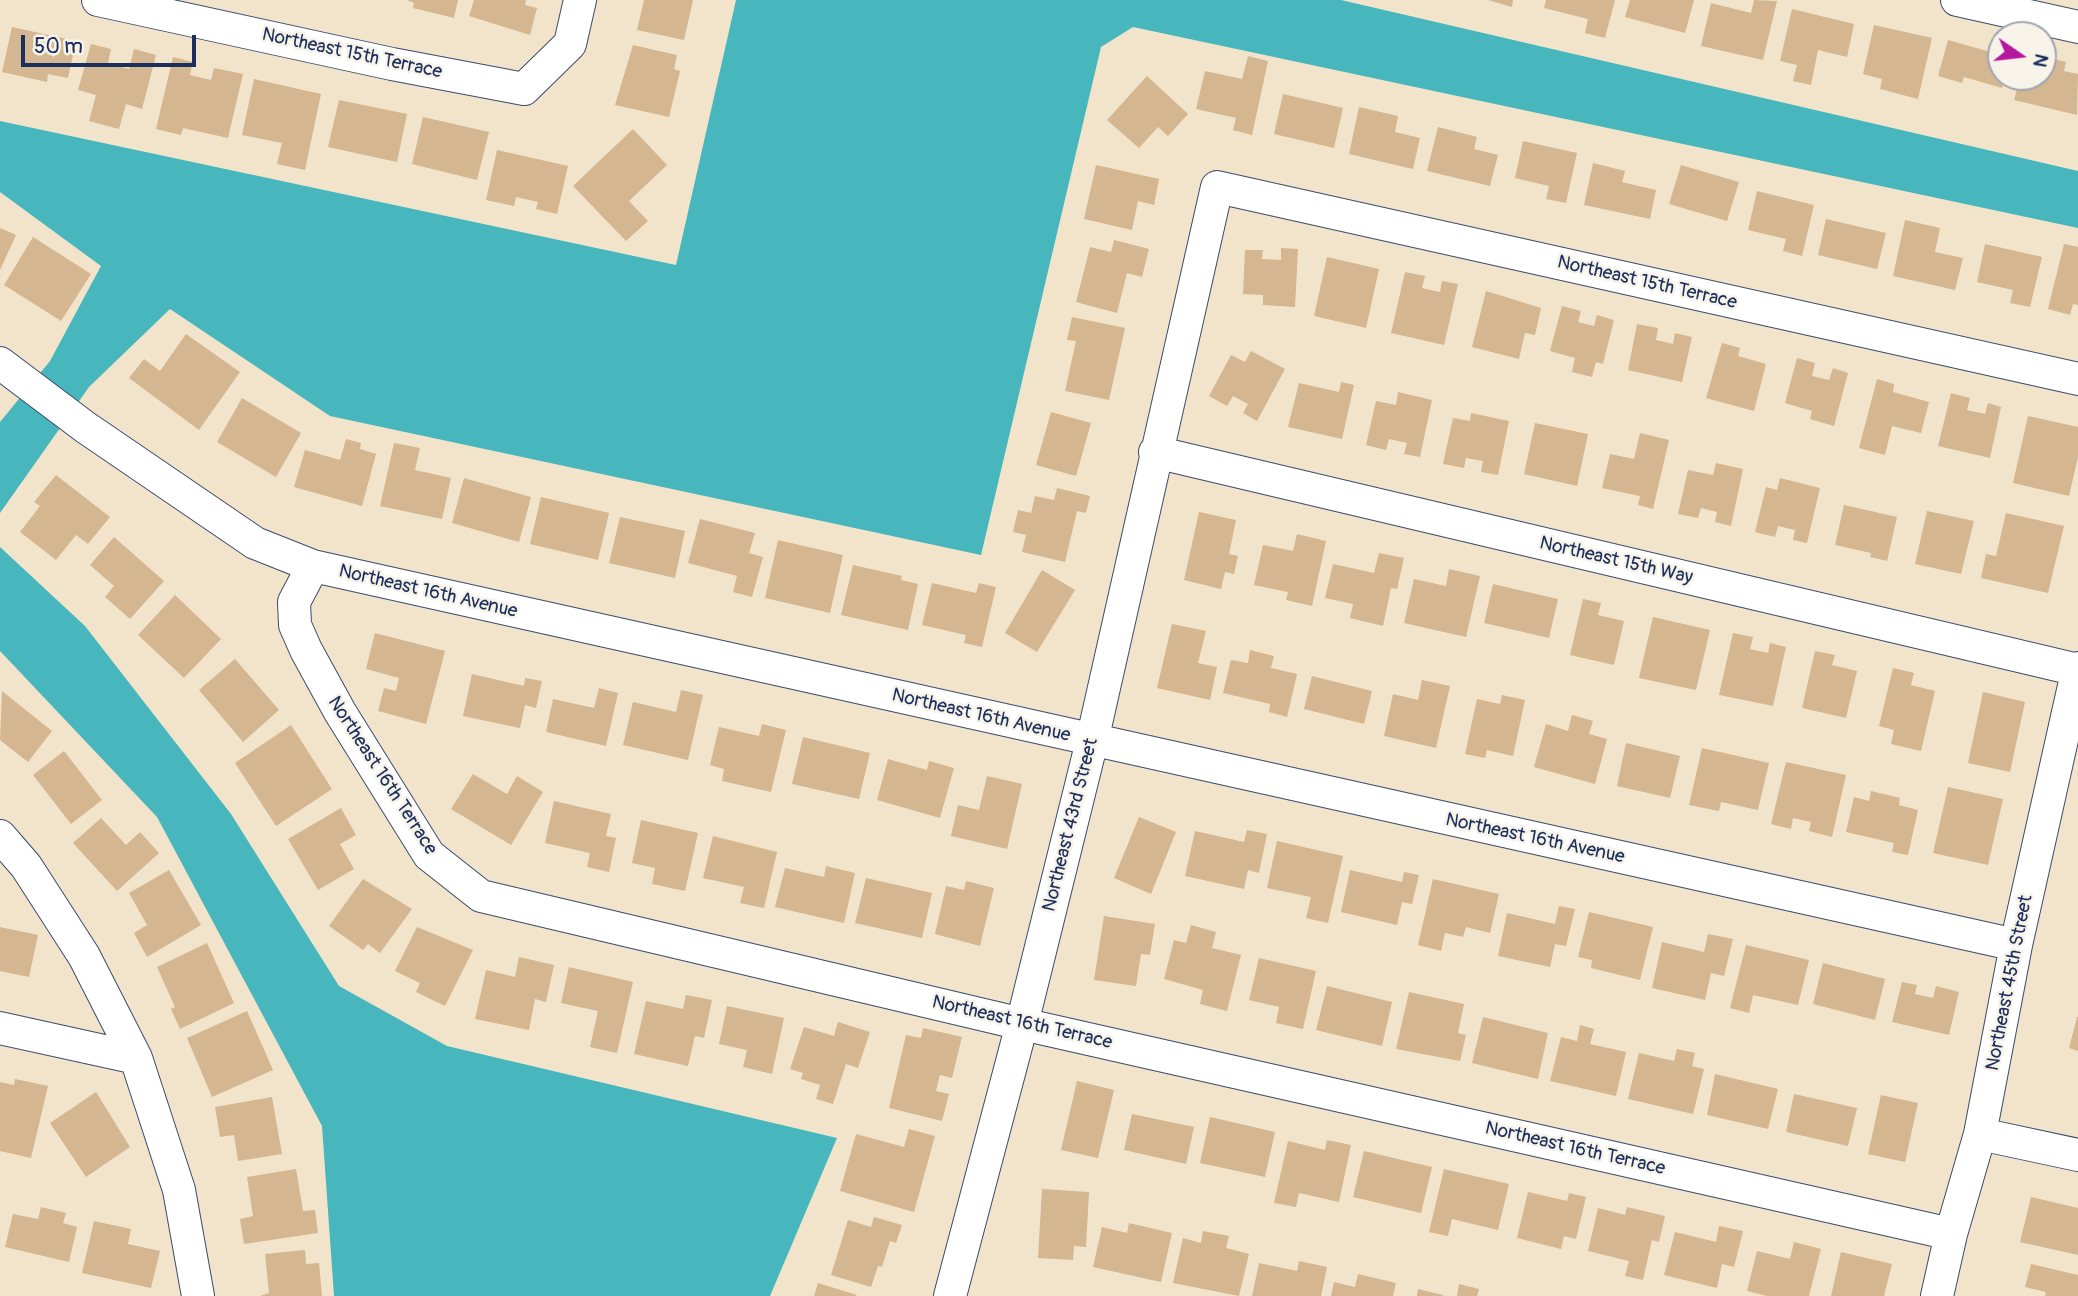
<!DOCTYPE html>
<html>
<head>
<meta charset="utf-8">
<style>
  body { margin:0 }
  #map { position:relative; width:2078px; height:1296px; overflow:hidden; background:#f1e4ca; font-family:Pangolin,sans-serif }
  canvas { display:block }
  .north { position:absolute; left:1987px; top:21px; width:70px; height:70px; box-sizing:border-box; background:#f7f3e8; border:2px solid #9fa5b1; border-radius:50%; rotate:104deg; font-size:19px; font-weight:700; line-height:28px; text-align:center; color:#1b2f5e }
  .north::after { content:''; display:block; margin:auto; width:24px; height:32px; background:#b5179e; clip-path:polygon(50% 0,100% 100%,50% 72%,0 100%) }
  .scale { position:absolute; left:21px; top:35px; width:175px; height:32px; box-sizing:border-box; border:4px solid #1b2f5e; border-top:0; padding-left:9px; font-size:21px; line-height:24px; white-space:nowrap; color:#1b2f5e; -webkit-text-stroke:5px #f7f3e8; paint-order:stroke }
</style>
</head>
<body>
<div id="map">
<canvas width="2078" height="1296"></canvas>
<div class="north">N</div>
<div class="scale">50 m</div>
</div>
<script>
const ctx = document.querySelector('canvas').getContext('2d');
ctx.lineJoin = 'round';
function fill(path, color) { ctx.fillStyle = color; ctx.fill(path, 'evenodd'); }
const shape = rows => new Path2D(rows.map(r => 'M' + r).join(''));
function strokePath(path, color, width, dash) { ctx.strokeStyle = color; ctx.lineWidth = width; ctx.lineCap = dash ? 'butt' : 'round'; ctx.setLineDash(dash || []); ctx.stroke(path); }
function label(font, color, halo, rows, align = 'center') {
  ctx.font = font + ' Pangolin,sans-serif'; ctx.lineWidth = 5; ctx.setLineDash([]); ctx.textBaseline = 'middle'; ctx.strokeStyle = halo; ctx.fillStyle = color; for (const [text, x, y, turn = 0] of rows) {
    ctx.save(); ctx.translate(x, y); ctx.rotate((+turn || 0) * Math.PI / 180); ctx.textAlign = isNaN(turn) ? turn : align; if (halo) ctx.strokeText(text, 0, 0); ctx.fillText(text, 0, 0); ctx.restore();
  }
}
const water = shape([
  [736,0,1341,0,2078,171,2078,228,1133,27,1101,47,981,555,330,416,170,309,89,387,0,513,0,422,50,361,101,266,0,192,0,121,676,265],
  [0,547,85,626,231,814,339,986,447,1046,837,1138,770,1296,334,1296,322,1126,157,817,0,651]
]);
const building = shape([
  [407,0,458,0,454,18,413,8,414,3],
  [474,0,526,0,525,5,537,8,530,35,469,16],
  [644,0,693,0,684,40,637,30],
  [1488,0,1513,0,1512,7],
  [1546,0,1615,0,1605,38,1585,33,1588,19,1544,8],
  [1630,0,1694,0,1685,33,1625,17],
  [1754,0,1777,1,1763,60,1701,46,1711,3,1751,13],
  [1792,9,1854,24,1847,57,1818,50,1811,85,1793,81,1797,65,1780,61],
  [1874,25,1932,38,1918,99,1880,89,1882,79,1863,74],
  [12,27,76,41,68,78,48,74,47,82,2,72],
  [1948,40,2001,55,2001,77,2005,77,2002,88,1964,77,1962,83,1938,76],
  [91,44,111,49,108,63,129,69,134,49,156,55,142,109,126,104,119,129,89,121,96,95,78,90],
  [633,45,677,55,674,69,680,71,669,117,615,105],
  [1248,56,1268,61,1252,135,1233,130,1236,118,1196,109,1205,71,1242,79],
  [2043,56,2066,62,2064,71,2078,74,2077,115,2014,100,2020,77,2043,77],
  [173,57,193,62,190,75,211,80,214,68,243,74,228,138,183,128,181,135,156,129],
  [1147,76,1188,114,1168,136,1158,127,1139,148,1107,120],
  [254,79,321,94,305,170,277,164,282,143,242,135],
  [1283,94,1343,108,1334,148,1274,134],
  [339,100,407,114,397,162,328,147],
  [1359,107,1398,116,1395,132,1420,138,1413,169,1349,154],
  [423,117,489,132,477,180,412,164],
  [1438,127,1477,137,1474,149,1498,155,1490,186,1427,171],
  [633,129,667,165,629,201,648,221,626,241,573,186],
  [1523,141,1577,153,1566,203,1546,199,1549,186,1515,178],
  [497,150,568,166,557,214,536,209,538,202,516,197,514,206,486,200],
  [1593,163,1625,171,1622,182,1656,190,1650,219,1584,205],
  [1096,165,1159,179,1154,205,1138,201,1132,230,1084,219],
  [1681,165,1739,182,1727,221,1669,204],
  [1757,191,1814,205,1802,256,1783,251,1786,239,1748,230],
  [1826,219,1886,233,1877,269,1818,255],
  [1905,220,1940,228,1935,252,1963,258,1955,290,1893,276],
  [0,228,16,235,0,270],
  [33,237,91,274,61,321,4,285],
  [1114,240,1149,249,1142,277,1127,273,1117,313,1076,302,1090,247,1111,252],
  [1985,244,2042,257,2030,307,2010,303,2013,290,1977,282],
  [2064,244,2078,247,2078,305,2073,304,2070,315,2048,309],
  [1281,248,1298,249,1295,307,1263,305,1263,295,1243,294,1245,250,1263,250,1262,259,1281,260],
  [1327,257,1379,269,1366,328,1314,316],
  [1405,272,1425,276,1422,288,1440,292,1442,281,1458,284,1444,345,1391,333],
  [1486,291,1541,308,1535,335,1525,333,1519,359,1472,347],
  [1562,306,1581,311,1578,322,1594,326,1597,315,1614,320,1603,364,1596,362,1592,377,1572,372,1575,358,1550,351],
  [1072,317,1125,328,1109,400,1065,391,1076,341,1067,340],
  [1637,324,1658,328,1656,340,1673,344,1675,333,1692,337,1682,382,1628,370],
  [186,334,240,372,199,430,129,378,144,359,160,371],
  [1722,343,1740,348,1738,356,1766,364,1754,411,1706,398],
  [1251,351,1285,369,1257,421,1243,413,1248,404,1233,396,1227,406,1209,396,1231,355,1245,362],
  [1797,358,1815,363,1812,376,1829,380,1833,368,1848,373,1834,426,1810,419,1812,411,1785,403],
  [1877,379,1894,384,1893,392,1929,402,1921,433,1892,426,1885,455,1859,448],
  [1341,382,1354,385,1342,439,1288,427,1299,383,1339,392],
  [1398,392,1432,400,1420,457,1404,454,1407,443,1389,439,1386,450,1366,445,1376,401,1396,405],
  [1951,393,1970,398,1967,410,1985,414,1988,403,2001,407,1990,458,1938,446],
  [242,398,301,433,276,477,217,442],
  [1051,412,1091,423,1076,476,1036,465],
  [1471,413,1509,421,1498,475,1481,472,1483,461,1466,458,1464,468,1443,464,1453,418,1470,421],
  [2028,416,2078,427,2078,457,2069,496,2013,483],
  [1535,423,1588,434,1577,486,1524,474],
  [1640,433,1669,440,1653,509,1638,505,1640,496,1602,488,1610,454,1634,459],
  [346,439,361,443,360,449,376,454,362,506,294,487,305,450,340,460],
  [394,443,420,448,415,470,451,478,442,519,380,506],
  [1716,463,1743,469,1731,526,1715,522,1717,512,1701,508,1698,518,1678,514,1688,470,1713,475],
  [56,475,110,517,88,544,76,535,56,560,20,532,40,506,34,502],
  [464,478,531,497,519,542,452,523],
  [1780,478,1820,488,1807,543,1793,540,1795,530,1778,526,1775,537,1755,532,1766,487,1777,490],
  [1057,488,1090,496,1086,513,1077,511,1065,562,1022,552,1026,535,1013,532,1018,510,1031,513,1035,496,1054,500],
  [541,497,609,513,598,560,530,544],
  [1844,505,1897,517,1887,561,1870,557,1871,553,1835,545],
  [1927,511,1974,521,1961,574,1915,564],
  [1199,512,1236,520,1229,554,1238,556,1234,574,1225,572,1221,589,1184,580],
  [2006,513,2064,526,2048,593,1981,578,1986,554,1996,556],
  [620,517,685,531,675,578,609,563],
  [700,519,755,533,749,553,763,557,752,597,733,592,737,576,688,563],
  [1297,534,1326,541,1312,606,1286,600,1288,592,1254,585,1263,545,1293,551],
  [114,537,164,581,130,619,105,597,114,586,90,565],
  [778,540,843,555,830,613,765,598],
  [1379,553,1404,558,1397,589,1391,588,1383,626,1350,618,1353,604,1325,598,1333,564,1374,573],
  [853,565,902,576,901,580,918,584,908,630,841,615],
  [1449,569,1480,576,1466,637,1404,623,1414,579,1446,586],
  [1042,570,1075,590,1037,652,1005,633],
  [932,583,976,593,979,583,996,587,982,647,964,643,966,635,922,625],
  [1493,584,1558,599,1549,638,1484,623],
  [175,595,221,639,184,678,138,635],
  [1583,599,1601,603,1598,615,1624,621,1614,665,1570,655],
  [1653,617,1710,630,1696,690,1639,678],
  [1172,624,1206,631,1198,663,1217,667,1210,700,1157,688],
  [375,633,445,651,426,724,378,711,384,688,396,691,399,678,366,669],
  [1733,633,1753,637,1750,649,1768,653,1770,643,1786,647,1773,706,1719,695],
  [1250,650,1274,656,1271,668,1297,674,1287,717,1269,712,1270,704,1223,693,1231,660,1248,663],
  [1815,651,1835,655,1832,665,1857,671,1846,718,1802,708],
  [235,659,279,710,243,742,199,690],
  [1893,668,1914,673,1911,685,1935,691,1921,751,1891,744,1894,730,1879,726],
  [472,674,524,686,525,678,542,681,536,708,525,705,520,728,463,716],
  [1312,676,1372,691,1364,724,1304,709],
  [1422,680,1450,686,1436,748,1384,736,1393,694,1418,700],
  [599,688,618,693,606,746,546,732,553,699,594,708],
  [681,690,703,695,688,760,623,745,633,702,676,712],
  [2,691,52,731,28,762,0,740],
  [1983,692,2025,702,2010,772,1968,763],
  [1502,695,1525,700,1513,756,1487,750,1485,758,1465,754,1477,699,1500,704],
  [1572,715,1593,721,1589,734,1607,739,1595,784,1534,767,1546,724,1568,731],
  [762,724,786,730,771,792,722,781,724,769,710,765,719,727,759,736],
  [291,725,332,789,276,826,235,763],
  [803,737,870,753,859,799,792,784],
  [1626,743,1680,756,1670,798,1617,786],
  [1702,748,1769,763,1758,810,1721,802,1719,811,1689,805],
  [64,751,102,800,71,824,33,775],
  [888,759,927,770,929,761,954,768,940,818,877,800],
  [1786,762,1846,775,1832,837,1809,831,1811,822,1793,818,1791,829,1771,824],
  [473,774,507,794,517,776,543,792,511,845,451,809],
  [987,776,1022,784,1007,849,951,836,958,805,979,810],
  [1948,787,2003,799,1988,865,1933,853],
  [1871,791,1900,798,1899,805,1918,810,1908,855,1892,852,1894,843,1846,832,1854,797,1869,801],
  [554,801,611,814,606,836,616,838,609,872,587,867,590,853,545,843],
  [341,808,356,835,340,844,354,869,318,890,288,839],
  [1139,817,1176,832,1151,894,1114,878],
  [101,818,126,845,140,832,159,853,117,891,73,843],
  [641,820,698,833,685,891,652,884,655,868,632,863],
  [1247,830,1267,834,1259,873,1248,870,1244,889,1185,876,1195,831,1244,842],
  [713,836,777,852,764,908,740,903,744,887,703,878],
  [1277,841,1343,856,1328,923,1306,918,1311,897,1267,888],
  [826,866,855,873,844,923,775,907,785,868,824,877],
  [169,870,201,925,147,957,134,933,147,925,129,893],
  [1350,870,1402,882,1404,872,1419,875,1412,904,1402,902,1397,925,1341,912],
  [866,878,932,893,922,938,855,923],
  [363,879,412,909,380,953,368,944,363,950,329,926],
  [1433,879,1499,894,1490,933,1466,927,1463,937,1445,933,1441,951,1418,945],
  [966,881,994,888,980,946,935,934,946,886,964,890],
  [1559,906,1575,909,1566,946,1555,944,1550,967,1498,956,1507,913,1555,924],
  [1589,912,1653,927,1640,980,1591,968,1592,960,1578,957],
  [1104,916,1155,924,1150,955,1141,954,1136,986,1094,980],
  [1191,925,1216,932,1212,948,1241,955,1227,1011,1200,1004,1203,990,1164,979,1174,940,1186,943],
  [0,927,38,935,29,977,0,971],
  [417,927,473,950,445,1006,416,992,420,983,395,971],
  [1708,934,1733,939,1724,976,1711,973,1705,1000,1652,988,1662,942,1704,952],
  [207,943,234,1003,180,1029,171,1009,175,1007,157,967],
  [1746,945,1809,960,1798,1005,1753,995,1749,1013,1730,1008],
  [519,957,554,965,546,1002,535,999,529,1030,475,1019,486,970,515,977],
  [1259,958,1316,971,1303,1029,1276,1023,1279,1007,1249,1000],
  [1823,963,1885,979,1875,1020,1813,1004],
  [569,967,633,982,617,1053,590,1047,598,1011,561,1003],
  [1902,982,1917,985,1915,994,1933,998,1936,986,1959,992,1949,1035,1892,1022],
  [1327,986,1392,1002,1382,1046,1316,1030],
  [1409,992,1464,1004,1458,1033,1466,1035,1460,1061,1396,1049],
  [686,995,712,1000,704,1038,695,1036,688,1066,634,1054,646,1001,683,1009],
  [727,1006,784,1018,772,1074,743,1067,747,1050,719,1044],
  [247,1011,273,1070,212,1097,187,1038],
  [1483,1017,1548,1033,1538,1079,1472,1063],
  [2077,1017,2078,1017,2078,1051,2069,1048],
  [838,1022,870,1032,858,1068,846,1064,833,1104,816,1099,820,1085,801,1079,803,1073,790,1069,804,1027,834,1036],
  [1580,1025,1594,1029,1590,1044,1626,1052,1616,1096,1550,1081,1561,1037,1577,1041],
  [923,1028,962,1037,952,1078,940,1075,936,1091,949,1094,942,1121,889,1108,906,1035,921,1038],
  [1677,1049,1695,1053,1692,1066,1704,1069,1693,1114,1628,1099,1639,1053,1674,1061],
  [1715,1074,1778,1089,1768,1129,1707,1115],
  [15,1079,48,1086,31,1158,0,1151,0,1082,14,1085],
  [1077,1081,1114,1090,1098,1158,1061,1150],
  [96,1092,130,1147,86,1177,50,1123],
  [1794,1094,1857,1108,1848,1146,1786,1132],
  [1881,1095,1918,1103,1905,1162,1868,1154],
  [272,1097,282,1154,238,1161,234,1135,220,1137,215,1107],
  [1132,1114,1194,1127,1186,1164,1124,1150],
  [1210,1117,1275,1132,1265,1177,1200,1163],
  [909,1129,935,1136,914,1212,840,1191,856,1134,904,1147],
  [1327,1140,1351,1145,1339,1202,1299,1193,1296,1207,1274,1203,1288,1141,1325,1150],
  [1364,1151,1432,1167,1421,1213,1353,1197],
  [296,1169,303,1211,315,1210,318,1233,244,1244,240,1219,253,1216,247,1177],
  [1444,1169,1509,1184,1498,1230,1452,1219,1448,1236,1429,1232],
  [1042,1189,1089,1192,1086,1247,1074,1246,1073,1260,1038,1258],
  [1528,1192,1567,1201,1569,1193,1586,1197,1576,1239,1564,1236,1561,1249,1517,1238],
  [2031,1197,2078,1208,2078,1255,2020,1242],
  [41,1207,66,1213,63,1223,77,1227,69,1262,5,1247,13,1214,38,1219],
  [1627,1207,1665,1216,1659,1242,1652,1240,1643,1280,1625,1276,1629,1261,1588,1251,1598,1208,1625,1215],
  [874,1217,902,1225,896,1243,890,1241,882,1267,878,1266,871,1287,831,1275,848,1220,871,1227],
  [94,1221,131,1229,128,1244,160,1251,151,1288,82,1273],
  [1129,1223,1172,1233,1161,1282,1093,1267,1102,1227,1127,1233],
  [1719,1226,1743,1231,1734,1267,1722,1264,1717,1288,1664,1275,1675,1232,1716,1242],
  [1203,1231,1229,1236,1226,1248,1249,1254,1239,1296,1173,1283,1183,1238,1201,1243],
  [1794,1242,1821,1249,1809,1296,1767,1296,1747,1291,1757,1251,1790,1259],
  [305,1250,306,1264,319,1263,322,1296,260,1296,269,1293,265,1254],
  [1841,1252,1892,1264,1884,1296,1831,1296],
  [1299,1261,1327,1267,1321,1296,1252,1296,1259,1263,1297,1271],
  [2031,1264,2078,1275,2078,1296,2045,1296,2046,1292,2025,1287],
  [1358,1274,1396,1283,1393,1296,1331,1296,1334,1282,1355,1287],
  [818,1283,857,1295,856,1296,814,1296],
  [1459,1284,1479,1289,1477,1296,1457,1296],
  [1418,1289,1443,1295,1443,1296,1417,1296]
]);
const minor = shape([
  [98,0,392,64,524,89,570,44,580,0],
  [1957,0,2078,27],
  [0,363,85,427,255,543,313,566,2016,945],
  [1155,452,2078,670],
  [313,566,294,602,295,625,306,650,340,712,429,855,481,896,1022,1024,1951,1234],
  [0,836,26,866,84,956,136,1058,179,1190,198,1296],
  [0,1028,136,1058],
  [1980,1134,2078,1155],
  [950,1296,1022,1024,1092,741,1217,187,2078,379],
  [1937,1296,1951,1234,1980,1134,2016,945,2078,668]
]);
const streetNames = [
  ["Northeast 15th Terrace",352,54,12],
  ["Northeast 15th Terrace",1647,283,13],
  ["Northeast 15th Way",1616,561,13],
  ["Northeast 16th Avenue",428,592,13],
  ["Northeast 16th Avenue",981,716,13],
  ["Northeast 16th Terrace",382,776,57],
  ["Northeast 43rd Street",1071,825,-76],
  ["Northeast 16th Avenue",1535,839,12],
  ["Northeast 45th Street",2010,983,-79],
  ["Northeast 16th Terrace",1022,1023,13],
  ["Northeast 16th Terrace",1575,1149,13]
];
fill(water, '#47b7bd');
fill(building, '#d4b690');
strokePath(minor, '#3b4a6e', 34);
strokePath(minor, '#fff', 32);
label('19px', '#1b2f5e', '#f7f3e8', streetNames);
</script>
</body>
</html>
